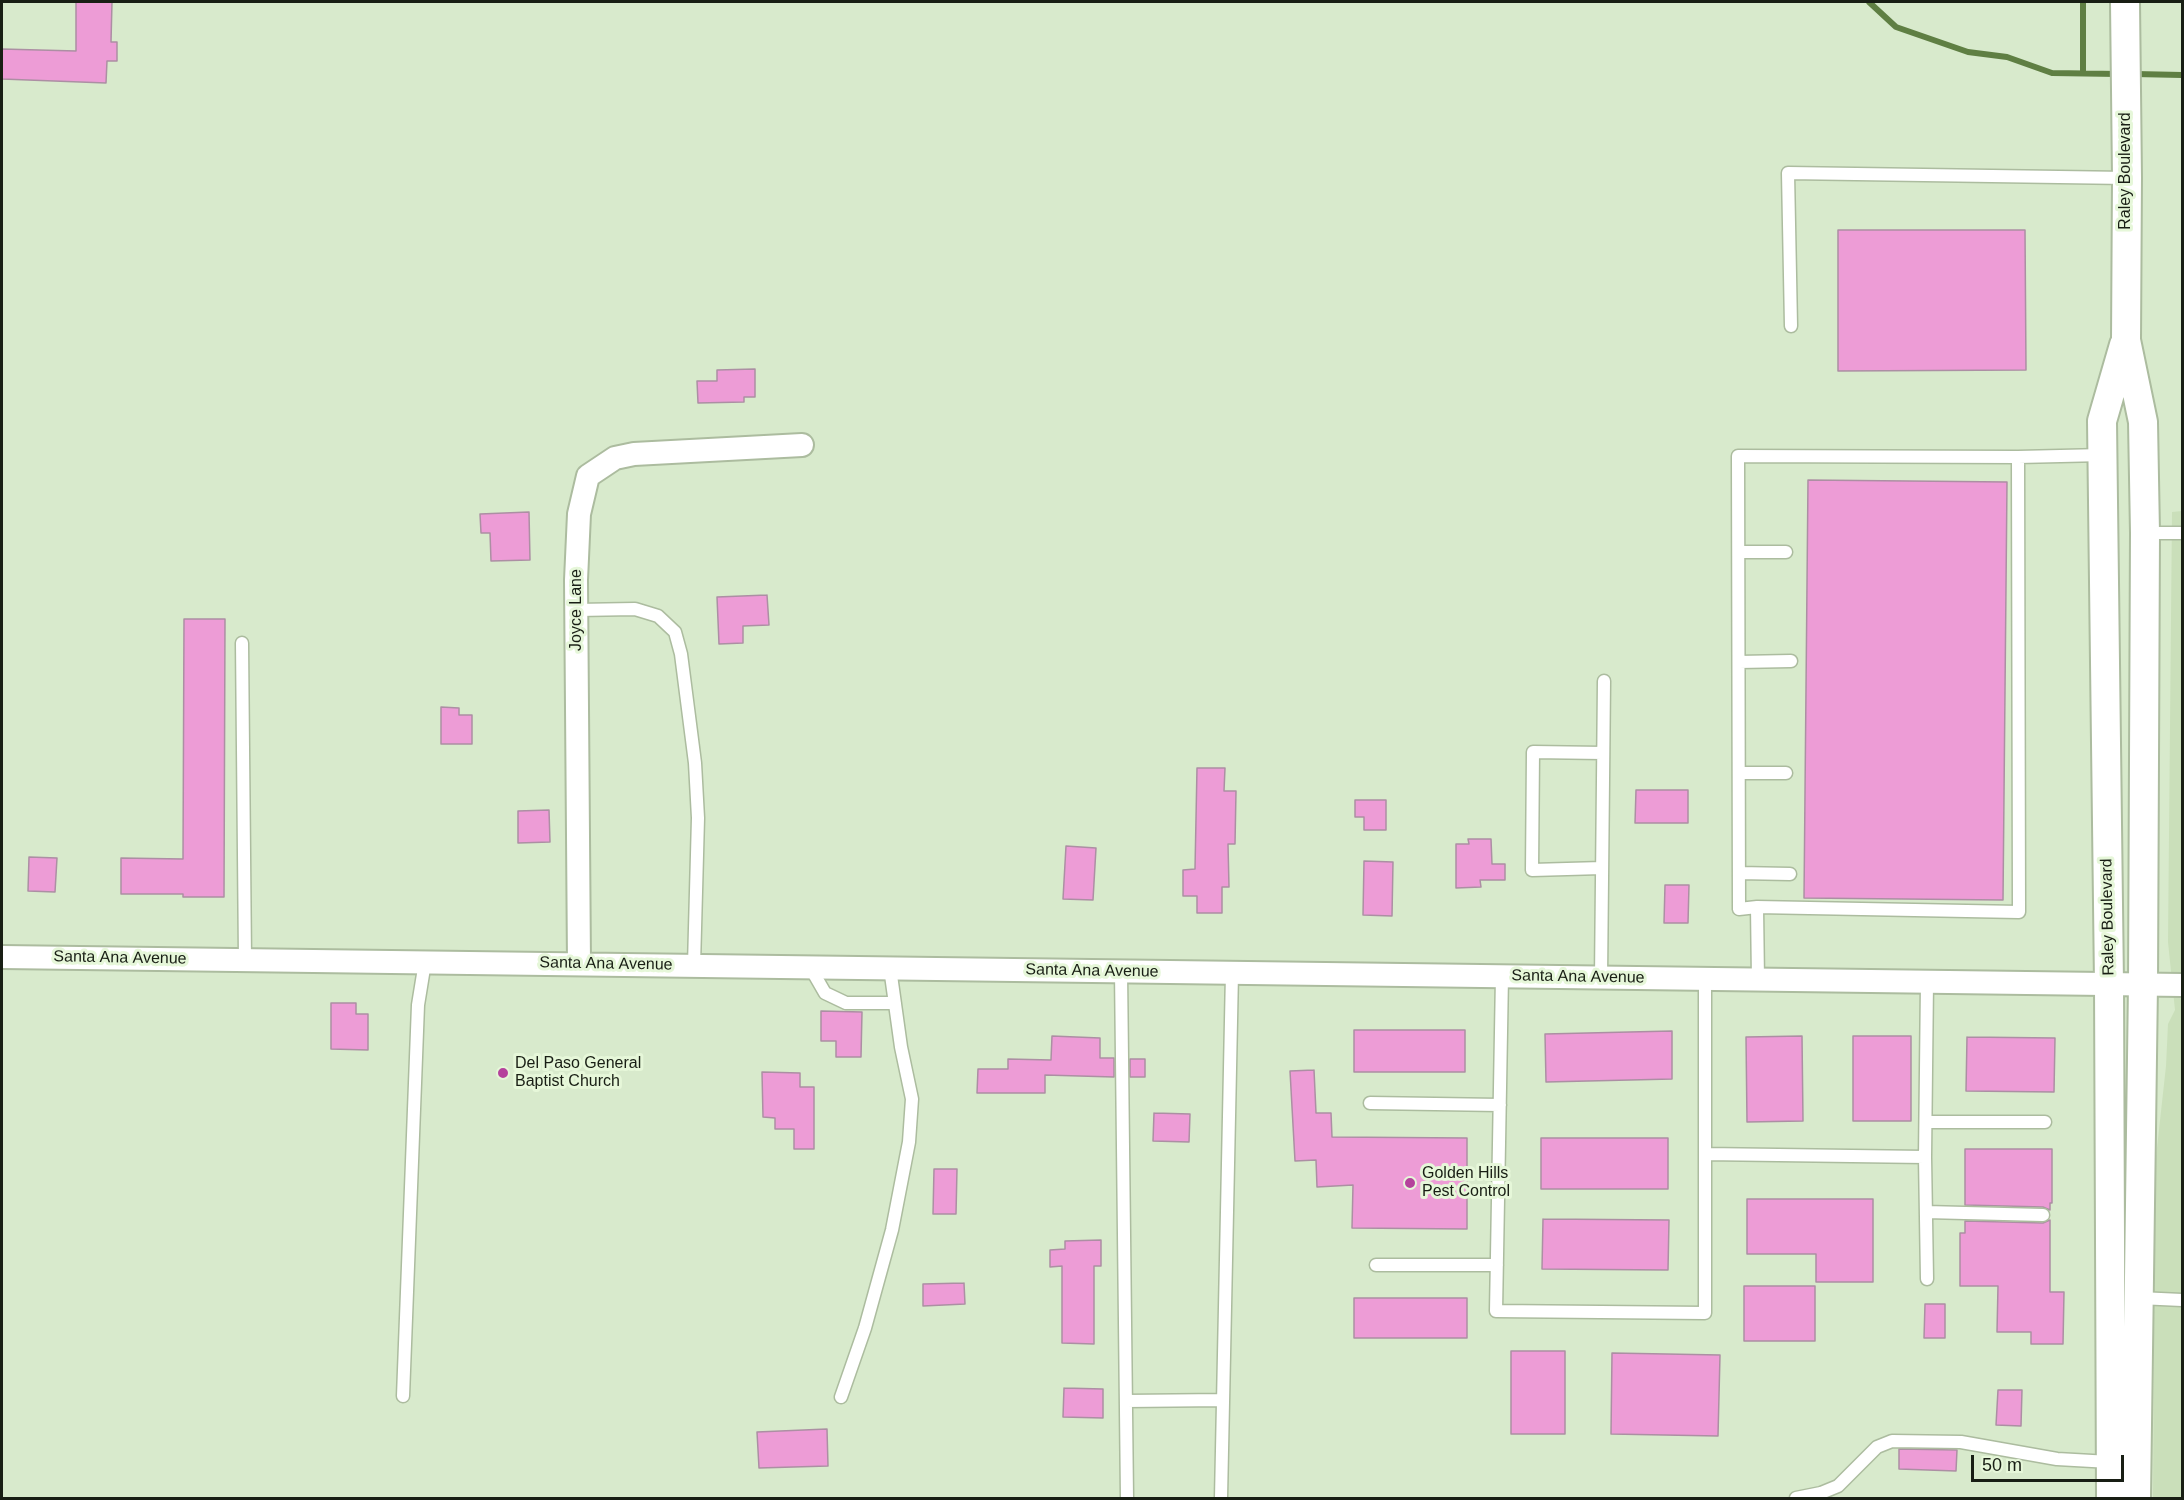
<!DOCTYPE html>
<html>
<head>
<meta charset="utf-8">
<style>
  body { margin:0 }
  #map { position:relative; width:2184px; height:1500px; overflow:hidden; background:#d8eacc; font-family:Arial,sans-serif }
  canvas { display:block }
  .frame { position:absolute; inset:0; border:3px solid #181e14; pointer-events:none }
  .scale { position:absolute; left:1971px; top:1455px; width:153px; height:27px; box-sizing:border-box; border:3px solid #181e14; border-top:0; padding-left:8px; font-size:18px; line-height:21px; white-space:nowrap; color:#181e14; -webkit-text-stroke:4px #e6f7d9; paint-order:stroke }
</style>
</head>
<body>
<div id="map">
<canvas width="2184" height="1500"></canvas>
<div class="frame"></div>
<div class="scale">50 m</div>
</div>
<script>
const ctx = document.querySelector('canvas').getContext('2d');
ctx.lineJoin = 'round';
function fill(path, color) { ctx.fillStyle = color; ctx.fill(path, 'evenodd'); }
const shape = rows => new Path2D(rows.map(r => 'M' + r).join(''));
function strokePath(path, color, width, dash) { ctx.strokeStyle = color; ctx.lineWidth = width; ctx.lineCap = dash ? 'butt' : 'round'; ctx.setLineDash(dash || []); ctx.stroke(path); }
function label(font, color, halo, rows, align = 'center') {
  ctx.font = font + ' Arial,sans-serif'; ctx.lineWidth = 6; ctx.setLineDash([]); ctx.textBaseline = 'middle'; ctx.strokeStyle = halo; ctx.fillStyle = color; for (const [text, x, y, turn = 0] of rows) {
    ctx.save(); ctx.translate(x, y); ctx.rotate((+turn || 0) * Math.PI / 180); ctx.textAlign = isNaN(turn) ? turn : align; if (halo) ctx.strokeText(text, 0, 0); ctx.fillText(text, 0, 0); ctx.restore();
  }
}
const built = shape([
  [2182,511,2182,1498,2153,1498,2155,1166,2166,1066,2168,1024,2175,1010,2168,942,2172,512]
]);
const stream = shape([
  [1869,2,1896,27,1968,52,2007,57,2052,73,2118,74],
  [2083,73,2083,2],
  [2135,74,2182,75]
]);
const building = shape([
  [76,2,112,2,111,42,117,42,117,61,107,61,106,83,2,79,2,49,76,51,76,2],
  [1838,230,2025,230,2026,370,1838,371,1838,230],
  [755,369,755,397,744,397,744,402,698,403,697,381,717,381,717,370,755,369],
  [1808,480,2007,482,2003,900,1804,898,1808,480],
  [529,512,530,560,491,561,490,533,481,533,480,514,529,512],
  [767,595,769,625,743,626,743,643,719,644,717,597,767,595],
  [184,619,225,619,224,897,183,897,183,894,121,894,121,858,183,859,184,619],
  [441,707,459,708,459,715,472,715,472,744,441,744,441,707],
  [1197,768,1225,768,1224,791,1236,791,1235,844,1228,844,1229,887,1222,887,1222,913,1197,913,1197,896,1183,896,1183,870,1195,869,1197,768],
  [1636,790,1688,790,1688,823,1635,823,1636,790],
  [1355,800,1386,800,1386,830,1364,830,1364,817,1355,817,1355,800],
  [549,810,550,842,518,843,518,811,549,810],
  [1468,839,1491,839,1492,864,1505,864,1505,880,1480,880,1481,887,1456,888,1456,844,1469,844,1468,839],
  [1066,846,1096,848,1093,900,1063,899,1066,846],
  [29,857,57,858,55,892,28,891,29,857],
  [1364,861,1393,862,1392,916,1363,915,1364,861],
  [1665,885,1689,885,1688,923,1664,923,1665,885],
  [331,1003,356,1003,356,1014,368,1014,368,1050,331,1049,331,1003],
  [821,1011,862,1012,861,1057,836,1057,836,1041,821,1041,821,1011],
  [1354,1030,1465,1030,1465,1072,1354,1072,1354,1030],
  [1672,1031,1672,1079,1546,1082,1545,1034,1672,1031],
  [1052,1036,1100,1038,1100,1058,1114,1058,1114,1077,1045,1075,1045,1093,977,1093,978,1069,1008,1069,1008,1059,1051,1060,1052,1036],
  [1802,1036,1803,1121,1747,1122,1746,1037,1802,1036],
  [1853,1036,1911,1036,1911,1121,1853,1121,1853,1036],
  [1967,1037,2055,1038,2054,1092,1966,1091,1967,1037],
  [1130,1059,1145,1059,1145,1077,1130,1077,1130,1059],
  [1314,1070,1316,1113,1331,1113,1332,1137,1467,1138,1467,1229,1352,1228,1353,1185,1317,1187,1316,1160,1295,1161,1290,1071,1314,1070],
  [762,1072,800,1073,800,1087,814,1087,814,1149,794,1149,794,1129,775,1129,775,1118,763,1117,762,1072],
  [1154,1113,1190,1114,1189,1142,1153,1141,1154,1113],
  [1541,1138,1668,1138,1668,1189,1541,1189,1541,1138],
  [1965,1149,2052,1149,2052,1203,2050,1203,2050,1210,2043,1207,1965,1205,1965,1149],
  [934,1169,957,1169,956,1214,933,1214,934,1169],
  [1747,1199,1873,1199,1873,1282,1816,1282,1816,1254,1747,1254,1747,1199],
  [1543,1219,1669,1220,1668,1270,1542,1269,1543,1219],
  [2050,1220,2050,1292,2064,1292,2063,1344,2031,1344,2031,1332,1997,1332,1998,1286,1960,1286,1960,1233,1965,1233,1965,1221,2043,1223,2050,1220],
  [1101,1240,1101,1266,1094,1266,1094,1344,1062,1343,1062,1266,1050,1267,1050,1250,1065,1249,1065,1241,1101,1240],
  [964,1283,965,1304,923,1306,923,1284,964,1283],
  [1744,1286,1815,1286,1815,1341,1744,1341,1744,1286],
  [1354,1298,1467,1298,1467,1338,1354,1338,1354,1298],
  [1925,1304,1945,1304,1945,1338,1924,1338,1925,1304],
  [1511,1351,1565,1351,1565,1434,1511,1434,1511,1351],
  [1612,1353,1720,1355,1718,1436,1611,1434,1612,1353],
  [1064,1388,1103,1389,1103,1418,1063,1417,1064,1388],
  [1998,1390,2022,1390,2021,1426,1996,1425,1998,1390],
  [827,1429,828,1466,759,1468,757,1432,827,1429],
  [1899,1449,1957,1450,1956,1471,1899,1469,1899,1449]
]);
const service = shape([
  [1791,326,1788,173,2127,178],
  [2145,533,2182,533],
  [1739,552,1786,552],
  [577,610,635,609,658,616,675,632,681,654,695,763,698,818,694,965],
  [242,643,245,960],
  [1739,662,1791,661],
  [1739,773,1786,773],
  [1602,868,1532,870,1533,752,1603,753],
  [1739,873,1790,874],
  [1757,907,1739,909,1738,456,2018,457],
  [810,967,825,993,846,1003,895,1003],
  [1121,971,1127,1498],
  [1502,976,1496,1311,1705,1313,1705,979],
  [1601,978,1604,681],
  [1758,980,1757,907,2019,912,2018,457,2103,455],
  [1370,1103,1500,1105],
  [1926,1122,2045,1122],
  [1705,1154,1925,1157,1927,1279],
  [1925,1157,1927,982],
  [1926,1212,2043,1215],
  [1376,1265,1497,1265],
  [2139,1298,2182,1300],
  [403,1396,418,1005,425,962],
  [841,1397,865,1328,892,1230,909,1142,912,1099,901,1047,890,968],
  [1126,1401,1223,1400],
  [1221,1498,1232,973],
  [1796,1498,1821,1493,1838,1486,1877,1447,1892,1441,1961,1442,2057,1459,2110,1462]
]);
const minor = shape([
  [2,957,2182,985],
  [579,964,576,580,579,514,588,476,615,458,634,454,802,445]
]);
const tertiary = shape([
  [2125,2,2127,178,2126,340,2143,422,2145,533,2143,984,2136,1498],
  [2111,1498,2109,984,2102,421,2124,345]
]);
const markers = [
  [503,1073,6,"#b5429c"],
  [1410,1183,6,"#b5429c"]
];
const streetNames = [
  ["Raley Boulevard",2126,171,-90],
  ["Joyce Lane",577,610,-90],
  ["Raley Boulevard",2108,917,-91],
  ["Santa Ana Avenue",120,958,1],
  ["Santa Ana Avenue",606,964,1],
  ["Santa Ana Avenue",1092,971,1],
  ["Santa Ana Avenue",1578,977,1]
];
const poiNames = [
  ["Del Paso General",515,1064],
  ["Baptist Church",515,1082],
  ["Golden Hills",1422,1174],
  ["Pest Control",1422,1192]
];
fill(built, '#cadfba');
strokePath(stream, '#5f7f43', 6);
fill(building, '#ed9cd6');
strokePath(building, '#ac8fa3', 1.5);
strokePath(service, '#acbc9f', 15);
strokePath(minor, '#acbc9f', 26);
strokePath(tertiary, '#acbc9f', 32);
strokePath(service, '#fff', 12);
strokePath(minor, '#fff', 22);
strokePath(tertiary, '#fff', 28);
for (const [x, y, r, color] of markers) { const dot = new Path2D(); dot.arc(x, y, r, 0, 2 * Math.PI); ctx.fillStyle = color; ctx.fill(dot); strokePath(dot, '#e6f7d9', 2); }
label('16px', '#181e14', '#e6f7d9', streetNames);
label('16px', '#181e14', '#e6f7d9', poiNames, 'left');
</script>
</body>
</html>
